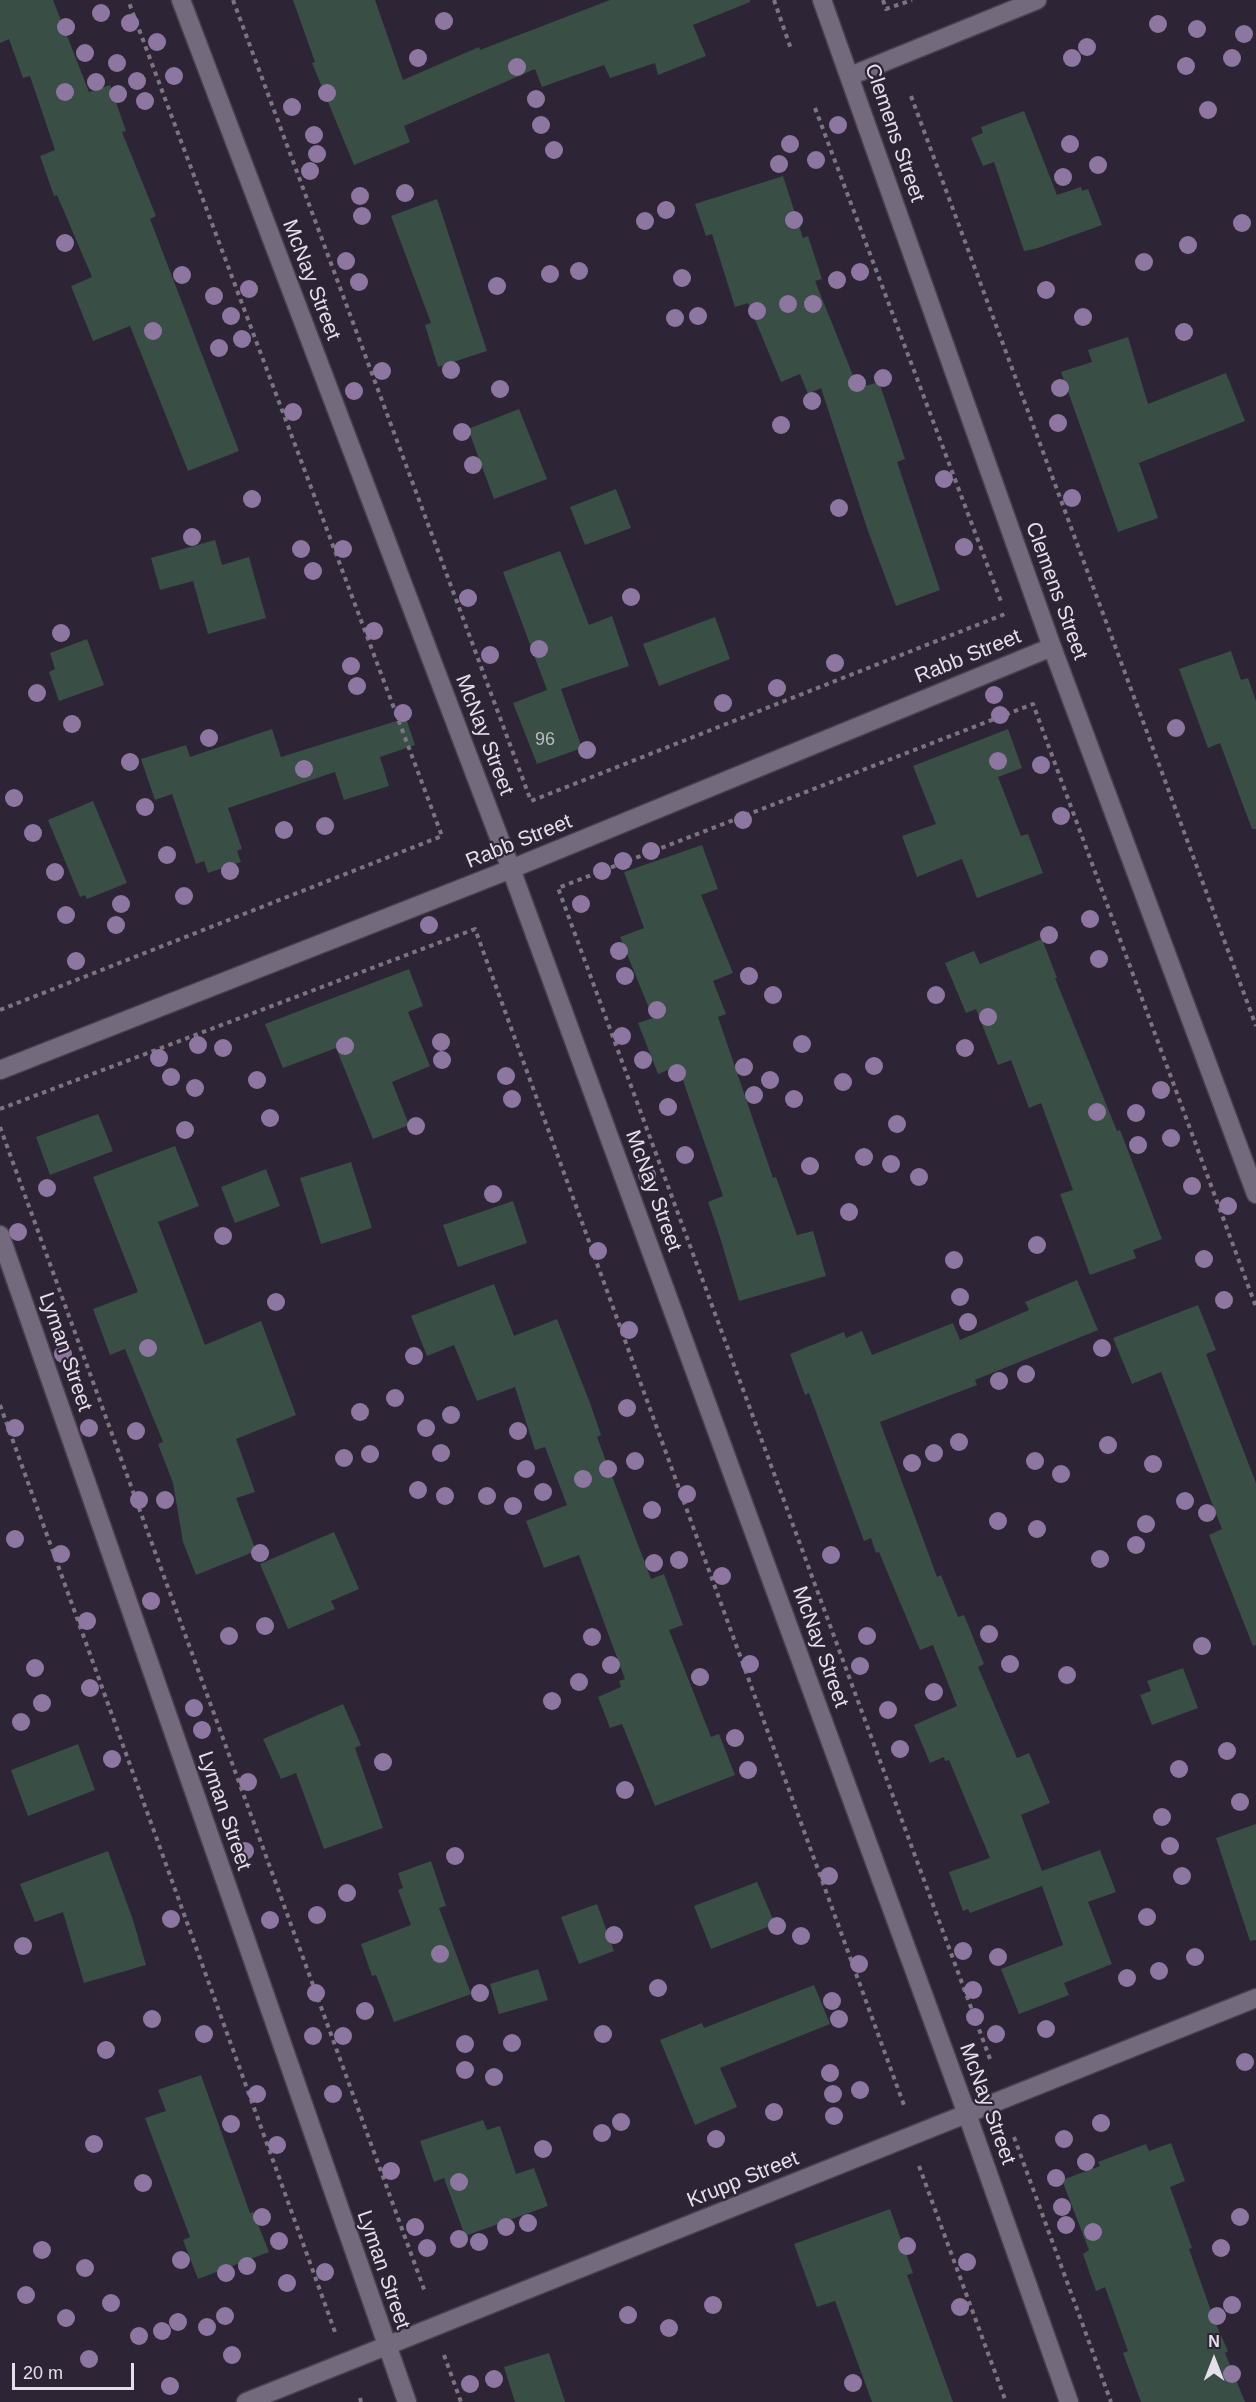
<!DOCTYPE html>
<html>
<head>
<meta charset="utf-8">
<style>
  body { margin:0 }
  #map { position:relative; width:1256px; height:2402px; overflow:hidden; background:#2d2535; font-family:Arial,sans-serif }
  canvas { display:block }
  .north { position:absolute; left:1184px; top:2330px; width:60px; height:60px; -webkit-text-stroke:4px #2d2535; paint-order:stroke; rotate:0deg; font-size:16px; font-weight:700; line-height:24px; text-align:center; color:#e5dfea }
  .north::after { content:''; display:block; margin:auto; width:21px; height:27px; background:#e5dfea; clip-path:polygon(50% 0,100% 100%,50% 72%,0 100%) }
  .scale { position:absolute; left:12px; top:2363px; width:122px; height:27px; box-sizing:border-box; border:3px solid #e5dfea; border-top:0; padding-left:8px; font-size:18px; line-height:21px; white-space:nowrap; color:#e5dfea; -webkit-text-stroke:4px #2d2535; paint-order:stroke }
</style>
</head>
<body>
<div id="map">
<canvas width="1256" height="2402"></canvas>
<div class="north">N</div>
<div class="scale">20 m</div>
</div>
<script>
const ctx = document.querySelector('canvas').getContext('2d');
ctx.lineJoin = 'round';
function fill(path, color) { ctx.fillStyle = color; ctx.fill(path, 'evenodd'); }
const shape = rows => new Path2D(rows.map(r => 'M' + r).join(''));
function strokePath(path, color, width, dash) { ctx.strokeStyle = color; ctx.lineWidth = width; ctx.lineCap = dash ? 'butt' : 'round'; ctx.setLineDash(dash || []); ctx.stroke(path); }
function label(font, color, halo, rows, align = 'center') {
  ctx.font = font + ' Arial,sans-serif'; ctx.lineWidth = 4.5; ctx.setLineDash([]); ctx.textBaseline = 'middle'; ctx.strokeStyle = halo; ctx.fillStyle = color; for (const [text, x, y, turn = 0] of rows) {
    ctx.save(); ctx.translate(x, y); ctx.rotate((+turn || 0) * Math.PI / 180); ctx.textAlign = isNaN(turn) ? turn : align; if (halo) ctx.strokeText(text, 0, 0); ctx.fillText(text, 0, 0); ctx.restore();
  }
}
const building = shape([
  [0,0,53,0,89,92,110,85,126,131,122,132,156,216,150,219,239,451,188,471,130,326,93,341,71,286,92,277,57,195,54,196,40,156,55,150,30,76,23,78,9,39,0,43],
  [293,0,375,0,403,80,479,47,480,50,610,0,750,0,750,2,693,25,706,56,658,75,655,63,610,78,604,65,542,87,535,69,404,126,410,142,354,165,312,63,315,62],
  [1024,111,1057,195,1081,187,1082,191,1088,189,1102,225,1038,248,1024,251,994,162,983,166,971,138,983,133,981,127],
  [783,176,803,238,808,236,822,279,815,281,858,388,879,382,905,459,897,462,940,590,896,606,868,531,821,388,808,394,800,374,781,382,748,303,735,307,712,234,706,236,695,204],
  [437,199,487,351,438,367,425,325,431,323,391,216],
  [1128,337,1148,404,1226,373,1245,421,1139,463,1158,518,1118,532,1061,372,1092,362,1088,350],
  [519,409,547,479,494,499,468,429],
  [616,489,631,528,585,545,570,507],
  [215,540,222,565,249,557,266,618,208,634,193,581,160,590,151,558],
  [560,551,589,625,612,616,629,666,561,689,582,748,537,764,513,703,547,690,503,572],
  [715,617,730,659,659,686,643,644],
  [87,639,104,685,59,701,49,672,55,669,50,653],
  [1231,651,1241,680,1248,678,1256,701,1256,829,1252,829,1220,743,1208,748,1179,669],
  [406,718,415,745,380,757,389,786,344,800,335,772,228,808,242,849,237,851,241,862,208,873,204,861,196,864,172,794,155,800,141,759,186,745,190,757,272,729,281,757],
  [1008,729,1022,768,998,777,1021,836,1028,834,1043,873,977,898,962,859,917,877,902,836,936,824,913,766],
  [93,801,127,883,87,899,85,895,80,897,48,820],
  [702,845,718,889,701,895,733,973,713,981,726,1014,718,1017,773,1178,776,1177,797,1235,813,1231,826,1276,739,1301,719,1234,708,1202,723,1196,678,1066,658,1074,638,1023,653,1018,620,937,644,928,624,872],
  [1042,939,1057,978,1055,978,1117,1131,1120,1130,1162,1239,1133,1250,1136,1258,1090,1275,1060,1194,1073,1190,1041,1103,1029,1108,1011,1060,998,1065,976,1009,966,1013,945,963,974,951,980,964],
  [409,969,423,1006,408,1012,430,1066,392,1082,409,1125,373,1139,336,1048,283,1068,265,1024],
  [98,1114,113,1151,50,1175,36,1137],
  [175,1146,199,1206,158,1222,205,1345,261,1321,296,1415,236,1439,255,1492,236,1498,256,1551,196,1575,183,1542,173,1483,158,1444,163,1442,125,1349,110,1355,93,1309,138,1292,93,1177],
  [351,1162,372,1228,321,1244,300,1178],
  [266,1169,280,1206,235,1223,221,1187],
  [513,1201,527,1243,458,1267,443,1225],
  [1077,1280,1098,1330,975,1380,977,1385,880,1422,937,1577,941,1575,958,1617,964,1615,984,1664,978,1667,1017,1758,1029,1753,1050,1803,1021,1815,1042,1871,1100,1850,1116,1892,1088,1902,1112,1964,1064,1983,1069,1995,1019,2014,1001,1969,1063,1945,1042,1886,970,1913,968,1909,963,1911,949,1872,990,1858,949,1760,945,1761,944,1757,930,1763,914,1725,957,1706,933,1645,920,1650,879,1552,876,1553,871,1538,864,1541,809,1393,805,1395,790,1354,844,1332,846,1338,862,1331,872,1355,953,1323,960,1340,1029,1310,1025,1302],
  [494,1284,514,1336,557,1319,590,1403,601,1435,597,1437,651,1579,664,1574,683,1625,669,1630,711,1737,719,1734,735,1775,655,1806,622,1724,610,1728,598,1697,621,1687,619,1681,625,1679,579,1555,544,1568,526,1521,567,1505,545,1447,535,1450,515,1387,477,1401,454,1345,427,1356,411,1316],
  [1198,1305,1216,1350,1206,1354,1256,1483,1256,1645,1253,1646,1209,1535,1222,1529,1161,1372,1132,1384,1113,1338],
  [334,1532,359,1589,331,1601,335,1609,288,1629,260,1564],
  [1183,1668,1198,1708,1152,1725,1140,1695,1151,1691,1147,1681],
  [343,1704,361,1745,355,1748,383,1828,324,1849,296,1773,281,1779,263,1739],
  [78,1744,95,1790,28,1816,11,1770],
  [1256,1824,1256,1940,1250,1941,1216,1838],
  [108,1851,133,1920,146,1965,84,1983,63,1912,35,1922,20,1884],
  [431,1861,446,1906,439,1908,471,1994,394,2022,376,1975,372,1976,361,1944,411,1925,398,1890,403,1888,398,1873],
  [757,1882,775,1924,711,1949,694,1906],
  [597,1904,614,1951,579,1964,561,1917],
  [538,1969,548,2000,499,2014,490,1984],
  [814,1985,830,2024,720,2068,737,2107,695,2125,660,2040,702,2023,704,2028],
  [201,2075,250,2213,253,2212,269,2252,198,2279,183,2240,190,2237,145,2118,166,2111,158,2090],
  [483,2120,487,2130,500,2126,516,2174,534,2168,548,2206,465,2236,444,2178,434,2182,420,2141],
  [1171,2143,1185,2181,1170,2187,1192,2248,1189,2249,1215,2322,1228,2351,1225,2353,1245,2402,1141,2402,1123,2353,1128,2351,1105,2287,1096,2291,1083,2254,1089,2250,1062,2180,1100,2166,1098,2162,1146,2144,1149,2151],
  [890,2209,913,2273,907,2275,953,2402,872,2402,835,2301,817,2307,794,2244],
  [549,2353,565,2402,515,2402,504,2367]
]);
const path = shape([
  [233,0,531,801,1005,614,1004,611],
  [774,0,791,49],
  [883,0,886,9,912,0],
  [911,96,1256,1026],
  [815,108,1002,604],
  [0,1010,442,836,128,0],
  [0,1109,475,929,905,2108],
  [0,1127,425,2292],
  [0,1405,335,2332],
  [990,2059,558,888,1033,704,1256,1307],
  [1014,2137,1111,2402],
  [919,2166,1006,2402],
  [444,2355,461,2402],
  [360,2398,361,2402]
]);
const minor = shape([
  [181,0,511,869,967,2114,1069,2402],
  [822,0,1052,647,1256,1194],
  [850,76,1037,0],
  [0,1070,511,869,1052,647],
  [0,1235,407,2402],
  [246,2402,1256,1998]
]);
const trees = [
  [101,13],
  [444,21],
  [130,23],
  [1158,24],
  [66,27],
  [1197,29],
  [1244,34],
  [157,42],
  [1087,47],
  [85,53],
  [418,58],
  [1072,58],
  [1232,58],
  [117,63],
  [1186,66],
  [517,67],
  [174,76],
  [137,81],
  [96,82],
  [65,92],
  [327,93],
  [118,94],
  [536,99],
  [145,101],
  [292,107],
  [1208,110],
  [541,125],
  [838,125],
  [314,135],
  [790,144],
  [1070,144],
  [554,150],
  [317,154],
  [816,160],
  [779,164],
  [1098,165],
  [310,171],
  [1063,177],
  [405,193],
  [360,196],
  [666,210],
  [362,216],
  [794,220],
  [645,221],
  [1242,223],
  [65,243],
  [1188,245],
  [346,261],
  [1144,262],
  [579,271],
  [860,272],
  [550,274],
  [182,275],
  [682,278],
  [837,280],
  [359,282],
  [497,286],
  [249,289],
  [1046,290],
  [214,296],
  [788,304],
  [813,304],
  [757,311],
  [231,316],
  [698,316],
  [1083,317],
  [675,318],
  [153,331],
  [1184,332],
  [242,339],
  [219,348],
  [451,370],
  [382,371],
  [883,378],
  [857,383],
  [1060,388],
  [500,389],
  [354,391],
  [812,401],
  [293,412],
  [1058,423],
  [781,425],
  [462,432],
  [473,465],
  [944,479],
  [1072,498],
  [252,499],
  [839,508],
  [192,537],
  [964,547],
  [301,549],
  [343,549],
  [313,571],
  [631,597],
  [468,598],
  [374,631],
  [61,633],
  [539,649],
  [490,655],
  [835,663],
  [351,666],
  [357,686],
  [777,688],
  [37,693],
  [994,695],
  [723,703],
  [403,713],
  [1000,715],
  [72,724],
  [1176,728],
  [209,738],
  [587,750],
  [998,761],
  [130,762],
  [1041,765],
  [304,769],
  [14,798],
  [145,807],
  [1061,816],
  [743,820],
  [325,826],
  [284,830],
  [33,833],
  [651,851],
  [167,855],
  [623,861],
  [230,871],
  [602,871],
  [55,872],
  [184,896],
  [121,904],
  [581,904],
  [66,915],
  [1090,919],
  [116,925],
  [429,925],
  [1049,935],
  [619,951],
  [1099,959],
  [76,961],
  [625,976],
  [749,976],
  [773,995],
  [936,995],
  [657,1010],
  [988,1017],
  [622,1036],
  [441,1042],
  [802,1044],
  [198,1045],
  [345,1046],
  [223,1048],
  [965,1048],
  [159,1058],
  [442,1060],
  [643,1060],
  [874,1066],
  [744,1067],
  [677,1073],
  [506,1076],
  [171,1077],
  [257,1080],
  [770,1080],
  [843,1082],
  [195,1088],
  [1161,1090],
  [754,1095],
  [512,1099],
  [794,1099],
  [668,1107],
  [1097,1112],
  [1136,1113],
  [270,1118],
  [897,1124],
  [416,1126],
  [185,1130],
  [1171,1138],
  [1138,1145],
  [685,1155],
  [864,1157],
  [891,1164],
  [810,1166],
  [647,1175],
  [919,1177],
  [1192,1186],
  [47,1188],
  [493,1194],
  [1228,1206],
  [849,1212],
  [18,1232],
  [223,1236],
  [1037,1245],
  [598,1251],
  [1204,1259],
  [954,1260],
  [960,1297],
  [1224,1300],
  [276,1302],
  [968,1322],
  [629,1330],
  [148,1348],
  [1102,1348],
  [63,1354],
  [414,1356],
  [1026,1374],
  [999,1381],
  [395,1398],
  [627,1408],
  [360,1412],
  [451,1415],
  [15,1428],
  [89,1428],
  [426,1428],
  [136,1431],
  [518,1431],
  [959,1442],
  [1108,1445],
  [441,1453],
  [934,1453],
  [370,1454],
  [344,1458],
  [635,1461],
  [1035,1461],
  [912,1463],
  [1153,1464],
  [526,1469],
  [608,1469],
  [1061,1474],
  [583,1479],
  [418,1490],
  [543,1492],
  [687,1494],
  [445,1496],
  [487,1496],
  [139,1500],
  [165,1500],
  [1185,1501],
  [513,1506],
  [652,1510],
  [1207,1513],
  [998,1521],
  [1146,1524],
  [1037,1529],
  [15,1539],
  [1136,1545],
  [260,1553],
  [61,1554],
  [831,1555],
  [1100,1559],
  [679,1560],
  [654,1563],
  [722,1576],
  [151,1601],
  [87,1621],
  [265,1626],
  [989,1634],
  [229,1636],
  [867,1636],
  [592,1637],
  [1202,1646],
  [750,1664],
  [1010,1664],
  [611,1665],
  [860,1666],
  [35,1668],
  [1067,1675],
  [700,1677],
  [579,1682],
  [90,1688],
  [934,1692],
  [552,1701],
  [42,1703],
  [194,1708],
  [888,1710],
  [21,1722],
  [202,1730],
  [735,1738],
  [900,1749],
  [1227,1751],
  [112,1759],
  [383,1762],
  [1179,1769],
  [748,1770],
  [248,1782],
  [625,1790],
  [1240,1802],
  [1162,1817],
  [1170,1846],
  [245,1851],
  [455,1856],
  [829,1876],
  [1182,1876],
  [347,1893],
  [317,1915],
  [1147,1917],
  [171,1919],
  [270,1920],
  [777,1926],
  [614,1935],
  [801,1936],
  [23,1946],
  [963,1951],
  [440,1954],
  [998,1957],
  [1195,1957],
  [859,1964],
  [1159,1971],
  [1127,1978],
  [658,1988],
  [973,1990],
  [316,1993],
  [480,1993],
  [832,2001],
  [365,2011],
  [975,2017],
  [152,2019],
  [839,2019],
  [1046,2029],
  [204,2034],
  [603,2034],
  [996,2034],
  [313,2036],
  [343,2036],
  [512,2043],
  [465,2044],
  [106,2050],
  [1245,2062],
  [465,2070],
  [830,2073],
  [494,2077],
  [860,2090],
  [257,2094],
  [333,2094],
  [833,2094],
  [774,2112],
  [834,2116],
  [621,2122],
  [1101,2123],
  [231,2124],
  [602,2133],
  [716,2139],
  [1064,2139],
  [94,2144],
  [277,2145],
  [543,2149],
  [1086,2162],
  [391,2171],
  [1056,2178],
  [459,2182],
  [143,2183],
  [1062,2207],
  [262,2217],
  [1240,2217],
  [528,2223],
  [1066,2225],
  [415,2227],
  [506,2227],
  [1093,2232],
  [459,2239],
  [279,2241],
  [479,2242],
  [907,2246],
  [427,2248],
  [1221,2248],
  [42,2250],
  [181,2260],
  [967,2262],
  [247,2266],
  [85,2268],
  [325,2272],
  [226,2273],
  [287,2283],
  [26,2295],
  [111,2303],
  [713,2305],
  [1232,2305],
  [960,2307],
  [628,2315],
  [225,2316],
  [1217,2316],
  [66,2318],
  [178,2322],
  [207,2327],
  [669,2328],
  [162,2331],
  [139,2336],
  [232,2355],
  [89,2359],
  [1232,2374],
  [494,2379],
  [853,2383],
  [470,2384],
  [170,2386]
];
const numberNames = [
  ["96",545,740]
];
const streetNames = [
  ["Clemens Street",894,133,71],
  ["McNay Street",311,280,69],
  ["Clemens Street",1056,591,70],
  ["Rabb Street",968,657,-22],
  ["McNay Street",484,735,69],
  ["Rabb Street",519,842,-22],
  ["McNay Street",653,1191,70],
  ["Lyman Street",65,1352,71],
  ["McNay Street",820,1647,70],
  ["Lyman Street",224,1811,71],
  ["McNay Street",987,2104,70],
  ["Krupp Street",743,2180,-22],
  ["Lyman Street",383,2270,71]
];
fill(building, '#394e45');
strokePath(minor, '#48404d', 21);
strokePath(path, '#7b7482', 4, [4.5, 4.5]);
strokePath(minor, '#746a7d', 18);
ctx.fillStyle = '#8d77a1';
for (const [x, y] of trees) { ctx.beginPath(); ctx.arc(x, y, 9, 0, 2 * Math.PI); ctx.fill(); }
label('18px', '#babbc1', null, numberNames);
label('21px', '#e5dfea', '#2d2535', streetNames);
</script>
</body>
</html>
